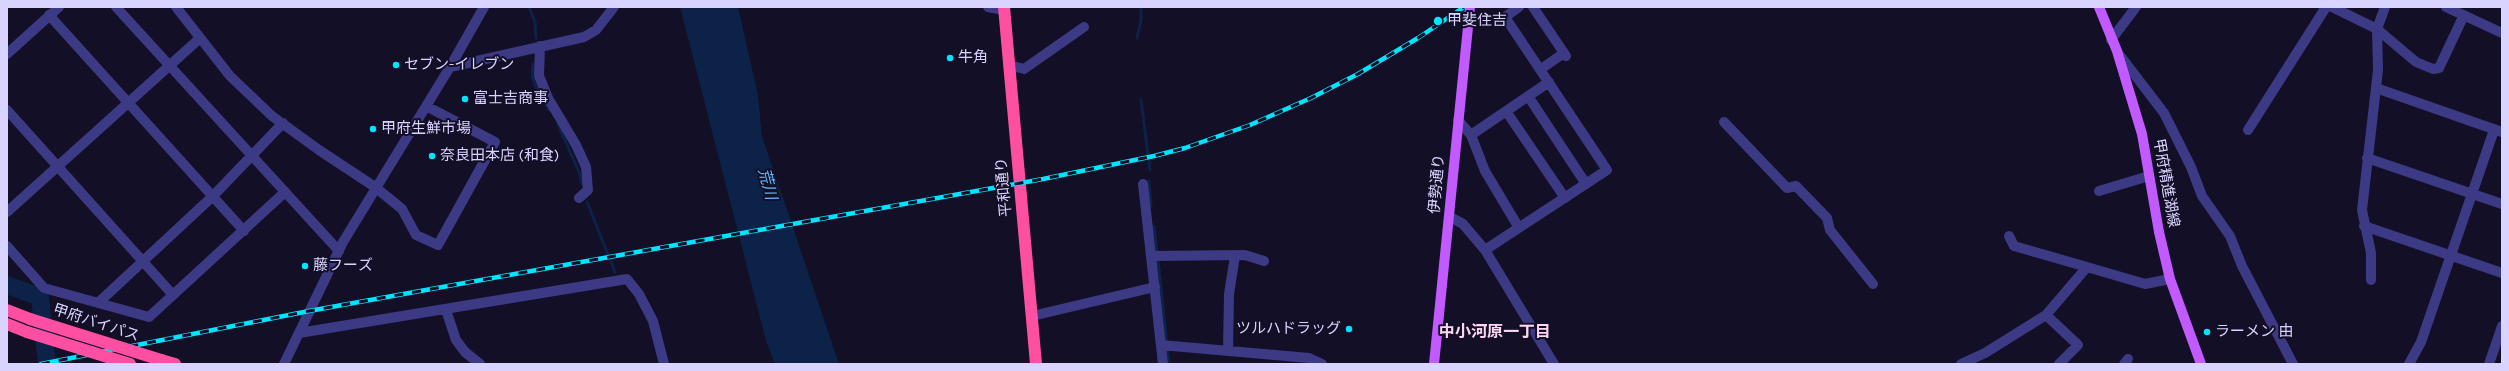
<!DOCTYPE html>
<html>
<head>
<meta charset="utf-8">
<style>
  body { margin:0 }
  #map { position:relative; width:2509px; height:371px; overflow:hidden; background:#130f26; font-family:Karla,sans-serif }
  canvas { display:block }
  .frame { position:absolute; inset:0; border:8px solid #d9d4ff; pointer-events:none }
</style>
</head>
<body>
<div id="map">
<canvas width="2509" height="371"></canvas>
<div class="frame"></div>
</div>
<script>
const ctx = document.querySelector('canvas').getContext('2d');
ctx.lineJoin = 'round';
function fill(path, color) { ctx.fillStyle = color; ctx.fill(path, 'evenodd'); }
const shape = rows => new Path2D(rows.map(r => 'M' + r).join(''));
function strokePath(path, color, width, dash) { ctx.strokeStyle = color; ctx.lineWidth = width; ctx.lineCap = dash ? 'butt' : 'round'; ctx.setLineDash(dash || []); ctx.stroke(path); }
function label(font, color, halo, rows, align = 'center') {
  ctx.font = font + ' Karla,"Noto Sans JP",sans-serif'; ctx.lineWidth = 4; ctx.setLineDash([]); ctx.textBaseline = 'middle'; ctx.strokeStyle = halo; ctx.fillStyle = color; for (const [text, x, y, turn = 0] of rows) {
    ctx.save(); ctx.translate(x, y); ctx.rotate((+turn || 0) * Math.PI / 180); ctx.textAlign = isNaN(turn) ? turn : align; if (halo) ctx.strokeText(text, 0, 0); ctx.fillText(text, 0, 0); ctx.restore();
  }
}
const water = shape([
  [680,7,738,7,758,95,762,136,839,364,775,364,766,341]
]);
const stream = shape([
  [529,7,535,22,536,38],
  [1137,38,1141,20,1141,7],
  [533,64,532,77,538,92,549,110],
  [1141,100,1150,170],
  [558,125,579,172,582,184],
  [1149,181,1151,206],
  [587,202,615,272],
  [1154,226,1157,251],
  [1158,260,1169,364]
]);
const river = shape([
  [7,285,40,297,47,364]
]);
const minor = shape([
  [116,7,339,251],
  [176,7,230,76,272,116,319,150,375,187,402,209,416,235,438,245,495,142,426,106],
  [988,7,1004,10],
  [1533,7,1566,56],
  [2332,7,2377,29,2416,62,2433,69,2439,68,2464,15],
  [2446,7,2502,33],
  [49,15,244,231],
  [2111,40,2136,7],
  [540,46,539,76,548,98,576,145,586,167,588,190,579,198],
  [2118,53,2164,113,2191,167,2202,196,2230,236,2242,266,2293,364],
  [7,54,59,7],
  [1009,65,1024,69,1084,27],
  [450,67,484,7],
  [1541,69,1564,53],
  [2376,88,2502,132],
  [1528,96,1586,184],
  [7,110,173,295],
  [1506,111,1565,198],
  [1458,120,1471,135,1485,171,1519,228],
  [1724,122,1787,188,1796,186,1827,218,1830,230,1873,284],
  [2248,130,2326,7],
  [1471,135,1549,82],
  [2367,158,2502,204],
  [1143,184,1163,364],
  [2099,191,2149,176],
  [7,212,199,39],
  [1450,217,1463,224,1485,250,1554,364],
  [2364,226,2502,273],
  [2009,236,2014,246,2087,267],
  [7,246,44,288,149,317,285,192],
  [1485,250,1607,170,1505,17,1519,7],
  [1151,256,1245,255,1264,261],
  [2371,280,2371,253,2362,210,2378,70,2377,29,2385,7],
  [98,303,213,196,283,123],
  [446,310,456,340,465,352,480,364],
  [2046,315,2078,345,2059,364],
  [1032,316,1155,287],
  [299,333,627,279,639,294,653,321,664,364],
  [1161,345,1309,358,1322,364],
  [1228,351,1229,294,1235,256],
  [284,364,343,242,450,67,584,37,596,30,614,7],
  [1961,364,1985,353,2046,315,2087,267,2145,284,2170,279],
  [2124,364,2128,359],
  [2409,364,2421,342,2494,130],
  [2489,364,2502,326]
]);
const major = shape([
  [2099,7,2117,51,2142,134,2159,232,2170,279,2201,364],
  [1434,364,1470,7]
]);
const highway = shape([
  [1004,7,1036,364],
  [7,310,30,319],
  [7,324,27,332],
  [161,360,175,364]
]);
const rail = shape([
  [41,364,309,311,1043,179,1154,156,1185,148,1250,125,1311,98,1358,74,1418,38,1464,7]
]);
const highwayBridge = shape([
  [30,319,161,360],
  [27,332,130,364]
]);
const markers = [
  [1438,21,5,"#00e5ff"],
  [950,58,4,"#00e5ff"],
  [396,65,4,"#00e5ff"],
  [465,99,4,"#00e5ff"],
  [373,129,4,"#00e5ff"],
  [432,156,4,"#00e5ff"],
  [305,266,4,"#00e5ff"],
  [1349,329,4,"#00e5ff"],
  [2207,332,4,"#00e5ff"]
];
const poiNames = [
  ["甲斐住吉",1447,21],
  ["牛角",958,58],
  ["セブン-イレブン",404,65],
  ["富士吉商事",473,99],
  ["甲府生鮮市場",381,129],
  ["奈良田本店 (和食)",440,156],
  ["藤フーズ",313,266],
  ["ツルハドラッグ",1341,329,"right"],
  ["ラーメン 由",2215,332]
];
const streetNames = [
  ["甲府精進湖線",2166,183,80],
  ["伊勢通り",1437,184,-85],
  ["平和通り",1004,187,-95],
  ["甲府バイパス",96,323,18]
];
const waterNames = [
  ["荒川",767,184,75]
];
const neighbourhoodNames = [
  ["中小河原一丁目",1495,332]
];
fill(water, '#0c2248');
strokePath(stream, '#0c2248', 3);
strokePath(river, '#0c2248', 18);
strokePath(minor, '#3d3a85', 10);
strokePath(major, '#c25bff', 10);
strokePath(highway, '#ff4fa3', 12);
strokePath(rail, '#00e5ff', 4.5);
strokePath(rail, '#130f26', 3, [9]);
strokePath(highwayBridge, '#ff4fa3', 12);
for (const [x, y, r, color] of markers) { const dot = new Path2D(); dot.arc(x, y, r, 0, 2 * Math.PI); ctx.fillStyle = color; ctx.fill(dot); strokePath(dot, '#130f26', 1.5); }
label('15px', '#d9d4ff', '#130f26', poiNames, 'left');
label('15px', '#d9d4ff', '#130f26', streetNames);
label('italic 16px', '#62b6ff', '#130f26', waterNames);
label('bold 16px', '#ffd6f0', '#130f26', neighbourhoodNames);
</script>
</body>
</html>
